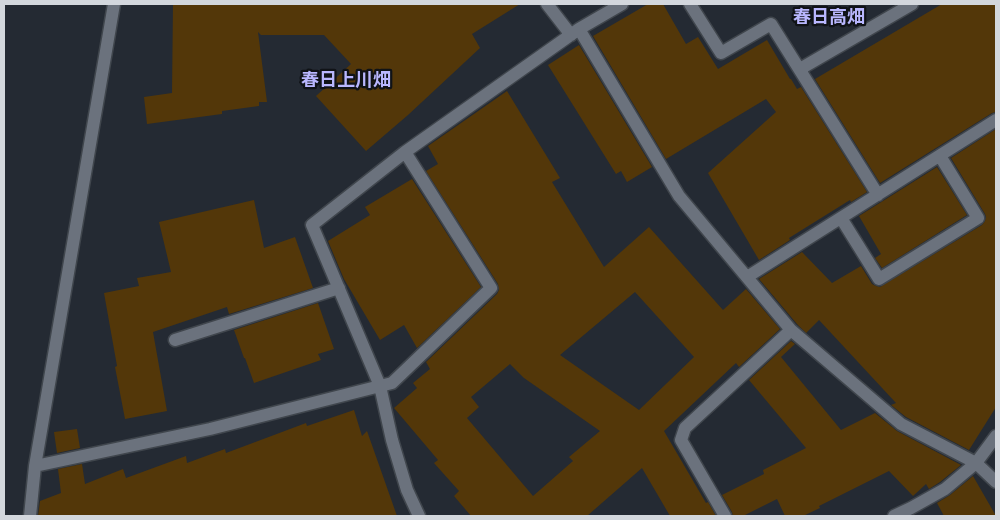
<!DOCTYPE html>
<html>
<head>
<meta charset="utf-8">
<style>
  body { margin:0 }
  #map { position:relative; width:1000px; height:520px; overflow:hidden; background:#242a33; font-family:Overpass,sans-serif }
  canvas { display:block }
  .frame { position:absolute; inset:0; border:5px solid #d3d7dd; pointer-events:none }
</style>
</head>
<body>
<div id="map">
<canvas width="1000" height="520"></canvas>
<div class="frame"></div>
</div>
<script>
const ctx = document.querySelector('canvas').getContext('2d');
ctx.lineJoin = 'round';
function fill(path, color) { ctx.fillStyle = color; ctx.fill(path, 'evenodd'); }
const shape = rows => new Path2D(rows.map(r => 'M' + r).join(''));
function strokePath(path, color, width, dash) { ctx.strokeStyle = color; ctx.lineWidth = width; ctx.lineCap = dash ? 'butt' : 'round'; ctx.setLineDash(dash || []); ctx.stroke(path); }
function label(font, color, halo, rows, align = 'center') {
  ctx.font = font + ' Overpass,"Noto Sans JP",sans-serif'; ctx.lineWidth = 4.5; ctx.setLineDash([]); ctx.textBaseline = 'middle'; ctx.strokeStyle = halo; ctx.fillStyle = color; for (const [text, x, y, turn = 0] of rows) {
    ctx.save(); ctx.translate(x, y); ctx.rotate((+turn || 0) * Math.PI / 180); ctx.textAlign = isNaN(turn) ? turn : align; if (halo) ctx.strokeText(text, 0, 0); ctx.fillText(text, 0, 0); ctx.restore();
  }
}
const building = shape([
  [173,4,520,4,472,34,480,48,408,115,366,151,316,96,351,64,324,35,261,35,258,32,267,102,259,102,259,106,222,111,222,114,147,124,144,97,172,93],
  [648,4,663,4,686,44,698,37,718,69,767,40,790,79,791,79,797,89,801,87,867,192,851,202,850,200,789,238,790,240,759,260,708,173,776,112,766,99,666,159,593,36],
  [942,4,996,4,996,112,992,113,880,183,815,79],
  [579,45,652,167,627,182,621,171,616,174,548,65],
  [507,91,560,178,552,182,604,267,649,227,723,310,746,289,780,329,739,367,736,363,664,431,706,503,708,502,716,516,670,516,642,468,587,516,471,516,454,496,459,491,434,463,438,460,394,408,417,388,413,383,430,369,426,362,497,294,499,290,498,284,426,171,438,164,428,146],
  [635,292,694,357,639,410,560,355],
  [510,364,524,378,600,431,569,457,573,461,533,496,467,418,479,407,471,397],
  [996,129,996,407,969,450,906,417,891,405,896,403,819,320,806,333,797,324,759,279,802,252,832,283,861,266,872,284,876,286,880,287,982,225,985,221,986,217,985,214,951,158],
  [937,167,967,215,882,268,875,258,881,254,859,216],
  [412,179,481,287,417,348,404,325,380,340,344,279,328,241,370,215,365,207],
  [254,200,264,248,295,237,313,288,229,314,227,307,153,332,167,411,125,419,115,367,117,366,104,293,139,286,137,278,171,272,159,222],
  [318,303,334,349,318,354,321,360,254,383,245,358,244,358,234,330],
  [791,341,795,344,781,357,841,430,875,413,897,431,961,465,940,482,929,489,926,484,913,496,889,471,819,506,820,508,803,516,785,516,777,499,743,516,733,516,732,512,722,495,764,474,763,470,806,448,749,380],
  [354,410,362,436,367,431,397,516,38,516,40,501,61,493,58,469,82,464,85,484,123,469,126,478,186,456,187,463,225,449,226,453,306,423,307,426],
  [77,429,80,448,57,453,54,432],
  [973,476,996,516,944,516,937,503,950,495]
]);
const minor = shape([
  [547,4,571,35],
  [690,4,721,53,771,24,878,195],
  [579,29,679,196,791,330,901,424,976,463,996,482],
  [800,69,912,4],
  [841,218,879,279,978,218,940,156],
  [747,277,996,120],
  [175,340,339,288],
  [35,466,210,429,392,383,491,288,405,152],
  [30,516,35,466,114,4],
  [419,516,407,490,392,440,380,386,312,225,405,152,579,29,622,4],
  [725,516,681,440,685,428,791,330],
  [894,516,911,508,945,489,976,463,996,436]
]);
const quarterNames = [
  ["春日高畑",829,19],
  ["春日上川畑",346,82]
];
fill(building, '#533709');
strokePath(minor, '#40464d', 15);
strokePath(minor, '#6b727d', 12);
label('bold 18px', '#b9b7fe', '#101317', quarterNames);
</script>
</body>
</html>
